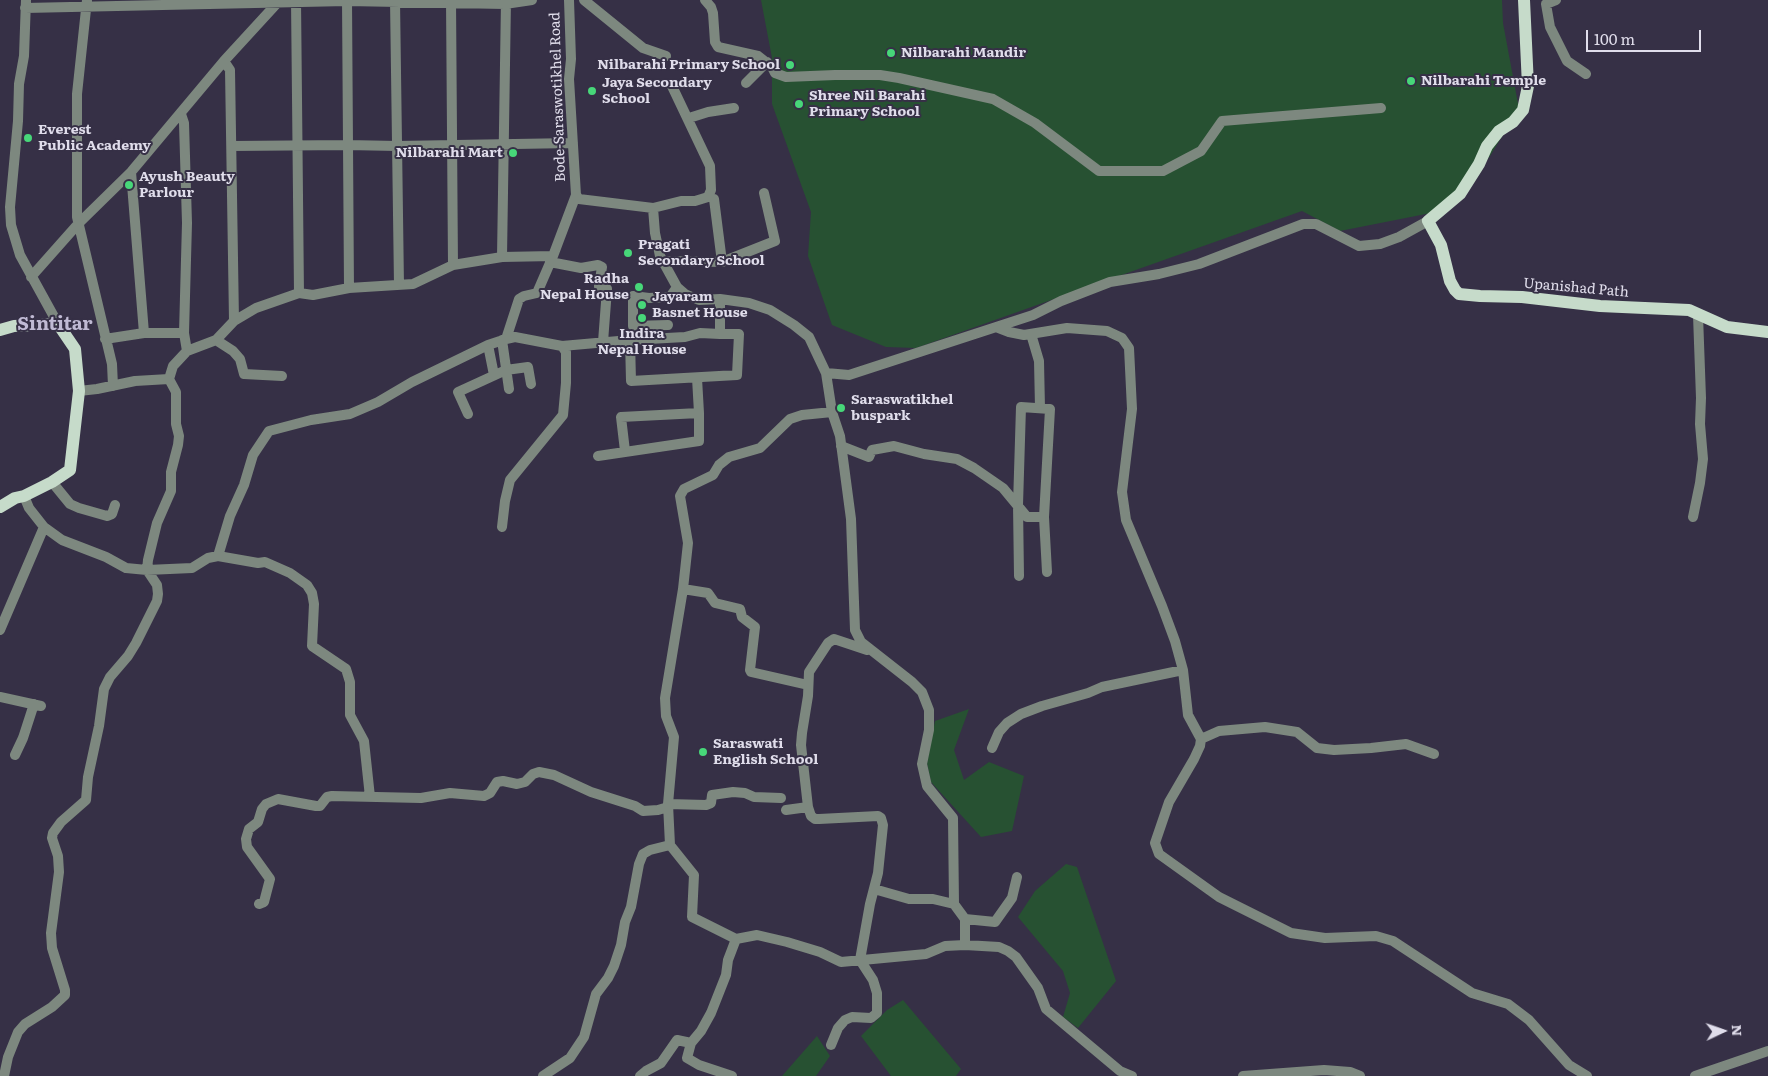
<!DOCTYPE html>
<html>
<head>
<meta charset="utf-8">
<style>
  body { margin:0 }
  #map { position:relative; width:1768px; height:1076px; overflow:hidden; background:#363046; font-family:Literata,serif }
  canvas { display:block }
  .north { position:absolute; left:1698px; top:1006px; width:50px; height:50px; -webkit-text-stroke:4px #363046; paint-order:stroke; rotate:87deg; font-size:14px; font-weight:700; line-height:20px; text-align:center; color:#e0ddeb }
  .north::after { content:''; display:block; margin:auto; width:18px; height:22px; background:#e0ddeb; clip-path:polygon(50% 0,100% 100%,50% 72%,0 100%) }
  .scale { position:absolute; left:1586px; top:30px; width:115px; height:22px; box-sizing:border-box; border:2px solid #e0ddeb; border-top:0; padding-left:6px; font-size:15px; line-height:18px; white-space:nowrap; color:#e0ddeb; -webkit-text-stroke:4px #363046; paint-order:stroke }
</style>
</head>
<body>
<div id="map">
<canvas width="1768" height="1076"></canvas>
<div class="north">N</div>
<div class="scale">100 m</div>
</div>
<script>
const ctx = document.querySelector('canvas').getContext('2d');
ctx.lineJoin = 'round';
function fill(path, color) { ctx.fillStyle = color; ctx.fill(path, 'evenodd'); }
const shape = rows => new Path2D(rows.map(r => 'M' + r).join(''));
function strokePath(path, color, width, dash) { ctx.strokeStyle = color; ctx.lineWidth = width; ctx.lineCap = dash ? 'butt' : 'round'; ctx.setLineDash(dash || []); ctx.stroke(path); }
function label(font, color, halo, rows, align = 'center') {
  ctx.font = font + ' Literata,serif'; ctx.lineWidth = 4; ctx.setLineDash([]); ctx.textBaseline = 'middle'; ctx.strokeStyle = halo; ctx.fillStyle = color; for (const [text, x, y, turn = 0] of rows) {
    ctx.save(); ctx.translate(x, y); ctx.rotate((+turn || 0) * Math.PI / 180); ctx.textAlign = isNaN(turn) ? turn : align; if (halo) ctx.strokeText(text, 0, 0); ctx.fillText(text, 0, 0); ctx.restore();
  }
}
const green = shape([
  [761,0,1502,0,1503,23,1519,109,1490,156,1441,211,1340,231,1302,211,916,348,886,347,832,325,808,256,811,212,772,104,772,58],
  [969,709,954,750,964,780,989,762,1024,776,1012,831,981,837,931,782,927,763,935,721],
  [1066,864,1077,867,1116,981,1078,1028,1063,1017,1070,993,1063,971,1018,917,1035,891],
  [903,1000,961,1069,956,1076,891,1076,861,1036,887,1010],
  [817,1036,830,1056,816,1076,782,1076]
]);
const minor = shape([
  [26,0,24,56,19,84,18,121,10,207,11,225,20,255,58,324],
  [87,0,77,94,77,217,112,364,113,386],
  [296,0,299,293],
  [347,0,349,288],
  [395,0,399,285],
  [451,0,453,265],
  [569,0,571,59,569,79,576,195,579,199,653,208,655,233,660,256,677,287,685,294,699,300,720,299,749,303,770,310,794,325,809,337,826,373,832,412,840,436,851,519,855,630,861,642,912,682,922,692,929,710,929,730,922,764,927,786,953,818,954,904,965,919,965,945,999,947,1008,951,1016,957,1038,988,1046,1009,1120,1071,1132,1076],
  [584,0,643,48,666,56],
  [705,0,711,7,713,13,715,42,718,47,758,56,772,67,775,73,786,77,835,75,880,75,899,78,993,99,1035,123,1099,171,1163,171,1201,151,1222,121,1381,108],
  [1556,0,1546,4,1550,27,1567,61,1586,74],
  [25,8,347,1,505,4,532,0],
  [224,61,230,70,234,321],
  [746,83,767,62],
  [181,114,184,123,187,223,184,333,187,351],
  [689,118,708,112,734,108],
  [232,146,347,145,397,146,573,143],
  [131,172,144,333],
  [714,199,722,262],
  [653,208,681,201,695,201,708,197,711,190,710,166,671,84],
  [502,257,506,0],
  [665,261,722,262,775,241,764,193],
  [550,262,581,268,598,265,602,267,599,286,607,289,603,342],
  [31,277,78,224,131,172,224,61,279,1],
  [668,325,633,326,633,296,649,298,670,297,677,287],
  [996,327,1009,332,1024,335,1067,328,1107,331,1122,338,1129,348,1132,409,1122,492,1126,520,1162,606,1175,641,1183,670,1188,715,1201,739,1200,746,1194,759,1169,802,1155,843,1159,854,1219,897,1291,933,1325,938,1376,936,1393,941,1472,993,1508,1004,1529,1020,1569,1065,1587,1076],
  [1031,334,1039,361,1040,408],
  [105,339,144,333,184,333],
  [506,339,519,299,524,296,537,293,553,256,576,195],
  [216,340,233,351,240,359,244,374,282,376],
  [502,340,509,389],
  [630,340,631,381,737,375,739,334,720,334],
  [488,345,494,375],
  [562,346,630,340,685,337,700,333,720,334,720,299],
  [826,373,849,375,1033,315,1061,301,1110,282,1159,274,1199,264,1303,224,1316,224,1359,246,1380,244,1399,237,1428,221],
  [169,379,173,366,187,351,216,340,234,321,256,308,299,293,313,295,349,288,413,284,453,265,502,257,553,256],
  [79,391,97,389,135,381,169,379],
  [468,414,458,392,506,370,528,367,531,384],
  [841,446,869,457,872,450,894,446,924,454,957,459,974,468,1003,488,1027,517,1044,517],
  [625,451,621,417,699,413,697,378],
  [598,456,699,441,699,413],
  [52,482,70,504,79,508,107,516,112,514,115,505],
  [24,496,29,508,44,527,62,540,106,557,126,568,147,570,192,568,208,558,218,556,258,563,265,562,290,573,307,585,312,593,314,604,312,646,346,669,350,682,350,715,364,741,370,797],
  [1693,517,1700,483,1703,459,1700,424,1701,398,1698,315],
  [218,556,230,516,244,485,253,455,269,431,311,420,350,414,378,402,412,382,488,345,506,339,515,337,562,346,566,352,566,383,563,415,510,480,505,501,502,527],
  [1019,576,1018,505,1021,407,1050,409,1044,517,1047,572],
  [683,589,708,593,715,603,740,609,742,617,755,627,750,670,751,672,808,685],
  [0,630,44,527],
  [0,697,41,706],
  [1201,739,1219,731,1265,727,1297,732,1317,748,1334,750,1371,748,1406,744,1434,754],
  [992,748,999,732,1007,723,1021,714,1042,706,1088,693,1102,687,1183,670],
  [15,755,23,738,34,704],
  [668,804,706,805,711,803,712,795,733,792,745,793,754,797,781,798],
  [786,810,808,807],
  [670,845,668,804,674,737,666,716,665,698,683,589,688,543,680,496,684,489,713,475,719,465,729,457,760,448,790,419,802,415,832,412],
  [874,889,909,899,933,899,954,904],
  [259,904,264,902,270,879,247,847,246,839,249,829,258,822,262,809,266,804,278,799,316,806,320,806,327,797,332,796,421,798,450,793,484,796,490,793,497,782,503,781,517,784,525,782,533,774,539,772,554,775,591,792,635,806,643,811,658,810,668,807],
  [965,919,995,922,1012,898,1017,877],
  [736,939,757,935,787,942,820,952,841,962,926,954,945,946,965,945],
  [691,1043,687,1058,699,1065,732,1076],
  [831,1045,838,1028,845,1020,852,1017,871,1018,877,1013,877,993,873,980,860,960,870,904,878,873,883,825,881,818,878,816,819,819,815,819,811,816,808,807,801,745,802,733,808,696,809,672,828,643,834,639,867,650],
  [4,1076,8,1057,18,1032,25,1024,52,1007,65,995,65,990,52,948,51,933,59,872,58,856,52,838,53,833,61,822,86,800,88,777,99,726,104,689,110,677,128,656,136,643,157,601,158,594,157,585,147,570,148,560,157,523,171,491,171,472,178,445,179,436,176,424,176,392,169,379],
  [543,1076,570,1058,584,1037,596,994,608,978,614,966,621,945,625,922,631,907,639,864,643,854,650,850,670,845],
  [640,1076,646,1071,661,1063,677,1040,691,1043,701,1031,711,1013,726,975,728,960,736,939,692,917,694,875,670,845],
  [1243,1076,1324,1070,1350,1072,1360,1076],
  [1695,1076,1768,1051]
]);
const major = shape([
  [1524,0,1528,86,1523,110,1513,122,1499,131,1487,146,1479,164,1460,194,1428,221,1441,245,1450,281,1455,290,1459,294,1480,296,1522,297,1600,306,1689,310,1727,327,1768,332],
  [0,330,14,326,58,324,75,349,79,391,70,470,52,482,24,496,15,498,0,507]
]);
const markers = [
  [891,53,5,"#47d779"],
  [790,65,5,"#47d779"],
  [1411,81,5,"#47d779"],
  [592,91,5,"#47d779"],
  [799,104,5,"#47d779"],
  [28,138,5,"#47d779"],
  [513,153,5,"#47d779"],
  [129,185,5,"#47d779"],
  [628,253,5,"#47d779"],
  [639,287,5,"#47d779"],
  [642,305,5,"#47d779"],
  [642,318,5,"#47d779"],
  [841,408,5,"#47d779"],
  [703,752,5,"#47d779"]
];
const poiNames = [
  ["Nilbarahi Mandir",901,53],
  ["Nilbarahi Primary School",780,65,"right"],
  ["Nilbarahi Temple",1421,81],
  ["Jaya Secondary",602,83],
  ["School",602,99],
  ["Shree Nil Barahi",809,96],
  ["Primary School",809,112],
  ["Everest",38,130],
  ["Public Academy",38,146],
  ["Nilbarahi Mart",503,153,"right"],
  ["Ayush Beauty",139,177],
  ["Parlour",139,193],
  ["Pragati",638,245],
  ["Secondary School",638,261],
  ["Radha",629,279,"right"],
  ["Nepal House",629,295,"right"],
  ["Jayaram",652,297],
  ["Basnet House",652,313],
  ["Indira",642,334,"center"],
  ["Nepal House",642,350,"center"],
  ["Saraswatikhel",851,400],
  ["buspark",851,416],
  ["Saraswati",713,744],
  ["English School",713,760]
];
const streetNames = [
  ["Bode-Saraswotikhel Road",558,97,-92],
  ["Upanishad Path",1576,288,5]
];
const districtNames = [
  ["Sintitar",55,324]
];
fill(green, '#275132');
strokePath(minor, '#7d887f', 10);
strokePath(major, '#c6dbca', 12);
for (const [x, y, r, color] of markers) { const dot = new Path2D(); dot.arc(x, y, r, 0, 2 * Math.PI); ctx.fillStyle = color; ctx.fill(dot); strokePath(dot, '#363046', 2); }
label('bold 14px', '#e0ddeb', '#363046', poiNames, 'left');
label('14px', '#e0ddeb', '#363046', streetNames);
label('bold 19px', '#c0bad4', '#363046', districtNames);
</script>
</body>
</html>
